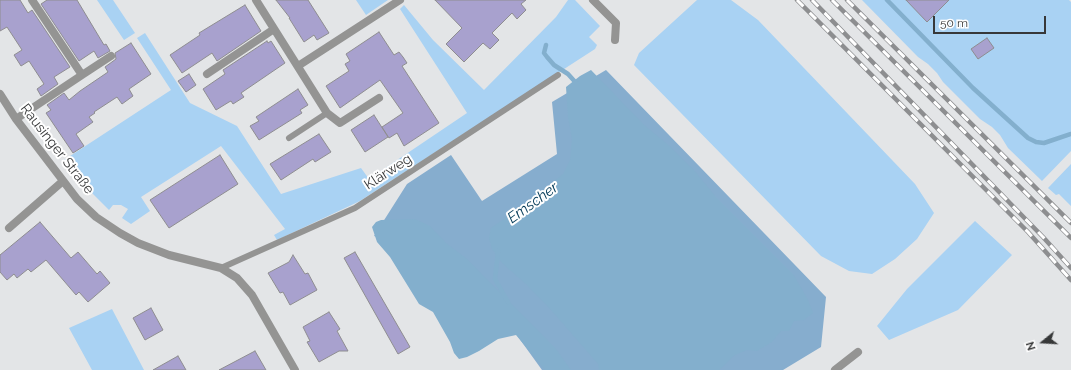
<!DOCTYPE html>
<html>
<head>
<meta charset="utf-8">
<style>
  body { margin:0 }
  #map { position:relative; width:1071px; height:370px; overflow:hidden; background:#e3e5e7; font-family:Raleway,sans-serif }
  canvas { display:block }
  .north { position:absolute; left:1023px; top:322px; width:40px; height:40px; -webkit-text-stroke:3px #fff; paint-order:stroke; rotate:252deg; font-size:11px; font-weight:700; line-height:16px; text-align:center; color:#373839 }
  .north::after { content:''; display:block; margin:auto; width:14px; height:18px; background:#373839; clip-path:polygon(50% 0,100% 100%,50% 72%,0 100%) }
  .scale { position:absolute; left:933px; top:16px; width:113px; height:18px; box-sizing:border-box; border:2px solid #373839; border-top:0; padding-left:5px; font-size:12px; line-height:14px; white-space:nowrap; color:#373839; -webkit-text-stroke:3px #fff; paint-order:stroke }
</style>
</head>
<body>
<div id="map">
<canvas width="1071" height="370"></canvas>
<div class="north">N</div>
<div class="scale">50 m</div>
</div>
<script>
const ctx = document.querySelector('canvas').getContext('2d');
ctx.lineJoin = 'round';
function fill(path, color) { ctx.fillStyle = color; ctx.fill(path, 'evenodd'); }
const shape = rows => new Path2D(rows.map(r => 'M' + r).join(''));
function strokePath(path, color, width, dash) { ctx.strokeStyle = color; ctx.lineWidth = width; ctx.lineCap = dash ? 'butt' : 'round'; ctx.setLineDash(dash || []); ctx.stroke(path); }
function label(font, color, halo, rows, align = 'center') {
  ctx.font = font + ' Raleway,sans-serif'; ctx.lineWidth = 4; ctx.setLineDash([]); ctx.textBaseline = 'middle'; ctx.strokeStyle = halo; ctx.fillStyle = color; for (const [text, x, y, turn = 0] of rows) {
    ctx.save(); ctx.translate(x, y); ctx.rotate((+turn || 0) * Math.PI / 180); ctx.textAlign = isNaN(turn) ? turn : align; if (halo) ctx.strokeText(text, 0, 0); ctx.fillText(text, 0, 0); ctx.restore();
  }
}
const green = shape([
  [97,0,113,0,135,33,124,40],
  [356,0,388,0,366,15],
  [568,0,575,0,600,26,589,37,597,45,595,49,360,201,277,240,274,235,285,229,221,146,141,197,150,211,131,224,122,218,128,209,121,205,113,205,109,210,82,183,64,160,171,90,137,38,145,33,190,103,237,126,281,194,361,168,369,179,467,113,400,9,404,5,433,40,484,90,556,17],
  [697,0,731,0,758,20,915,184,934,213,917,239,895,259,872,274,849,271,821,256,634,65,639,53],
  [862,0,1069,0,1071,2,1071,151,1042,181,1008,148,1000,135,992,127,980,119,943,82,937,73,928,64,918,57],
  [1071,164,1071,206,1059,194,1056,195,1048,188],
  [975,221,1012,255,958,310,889,340,877,326,907,289],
  [112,309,144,370,92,370,69,328]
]);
const forest = shape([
  [606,70,826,297,821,347,783,370,542,370,464,262,374,236,407,184,451,155,482,201,557,154,552,102]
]);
const water = shape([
  [591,70,644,125,666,143,694,170,715,196,793,274,807,298,813,313,804,320,794,321,789,331,781,331,772,342,757,351,747,350,735,355,719,370,599,370,598,364,552,311,526,284,502,263,492,249,489,238,491,228,527,203,563,174,570,160,572,139,568,117,566,87,580,76],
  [415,219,430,226,446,243,467,259,556,349,571,370,545,370,516,335,498,339,479,351,467,357,459,359,454,353,450,342,433,312,419,304,390,257,377,242,372,227,376,222,381,220]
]);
const stream = shape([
  [887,0,973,88,1028,138,1036,142,1044,143,1071,134],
  [546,45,544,53,547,57,554,65,568,74,577,84],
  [498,251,495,279,508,302]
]);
const building = shape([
  [0,0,20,0,28,13,32,10,70,67,54,77,58,84,41,96,37,89,44,84,29,61,21,66,14,55,22,50,7,27,0,31,0,0],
  [47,0,77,0,104,45,106,44,110,51,98,58,94,51,79,61,41,4,47,0],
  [276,0,308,0,329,33,317,40,314,35,304,42,289,18,290,18,276,0],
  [435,0,526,0,521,4,526,10,517,19,512,13,492,33,499,40,490,49,483,43,464,62,446,44,462,28,435,0],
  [906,0,949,0,927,22,906,0],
  [245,5,261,31,217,61,212,53,182,73,170,55,200,35,199,33,245,5],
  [379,32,394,55,399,52,403,57,407,63,402,66,439,123,404,146,397,133,389,138,382,127,403,113,380,80,340,108,326,86,349,71,345,64,350,61,346,54,379,32],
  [987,38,994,48,978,59,971,49,987,38],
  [267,41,268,43,271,41,285,63,241,93,244,97,233,104,231,101,229,102,216,110,203,89,225,74,223,70,267,41],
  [131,43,151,74,129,89,133,96,122,104,117,97,94,112,95,113,89,117,93,122,76,134,84,146,73,153,46,113,51,110,47,105,64,93,69,100,80,91,108,72,105,67,116,59,115,53,131,43],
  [189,74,196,85,186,92,178,81,189,74],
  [298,89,308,105,300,110,302,113,259,140,250,126,259,121,256,117,298,89],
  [374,115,388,137,365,152,351,130,374,115],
  [319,134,331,152,315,162,313,159,281,180,270,164,319,134],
  [220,155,238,184,169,228,150,200,220,155],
  [40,222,71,258,78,252,97,274,100,271,110,283,88,302,79,292,76,295,46,260,31,272,28,269,17,278,14,274,7,280,0,272,0,255,40,222],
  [355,252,410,347,398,354,344,258,355,252],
  [293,255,305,274,308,273,317,290,290,305,283,292,280,293,268,273,289,262,293,255],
  [151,308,163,330,145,340,133,318,151,308],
  [329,312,340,329,337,331,348,351,339,351,319,362,307,342,310,341,303,327,329,312],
  [255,351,266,370,219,370,255,351],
  [178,356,186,370,153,370,178,356]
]);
const lane = shape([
  [289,138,327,113],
  [221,268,355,208,558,75]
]);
const street = shape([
  [256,0,327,113,340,123,379,98],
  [593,0,616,23,615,40],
  [298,66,400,0],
  [207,74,274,29],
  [82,75,111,56],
  [0,94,16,119,77,199,96,217,120,233,138,243,169,255,221,268,237,278,252,295,295,370],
  [16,119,82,75,32,0],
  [9,228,63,181],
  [835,370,858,352]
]);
const rail = shape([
  [797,0,1028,232,1071,280],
  [812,0,1043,237,1071,268],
  [832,0,1071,238],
  [847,0,1071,223]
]);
const streetNames = [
  ["Rausinger Straße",57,149,52],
  ["Klärweg",388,172,-33]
];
const waterNames = [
  ["Emscher",533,203,-36]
];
fill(green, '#a9d2f3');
fill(forest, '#86adce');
fill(water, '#83afcd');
strokePath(stream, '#83afcd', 4.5);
fill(building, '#a8a1ce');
strokePath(building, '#8e8d90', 1);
strokePath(lane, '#949493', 6);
strokePath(street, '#949493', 8);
strokePath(rail, '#8d8e90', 4.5);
strokePath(rail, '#fff', 3, [9]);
label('14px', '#373839', '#fff', streetNames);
label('italic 15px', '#003957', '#fff', waterNames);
</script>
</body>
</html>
